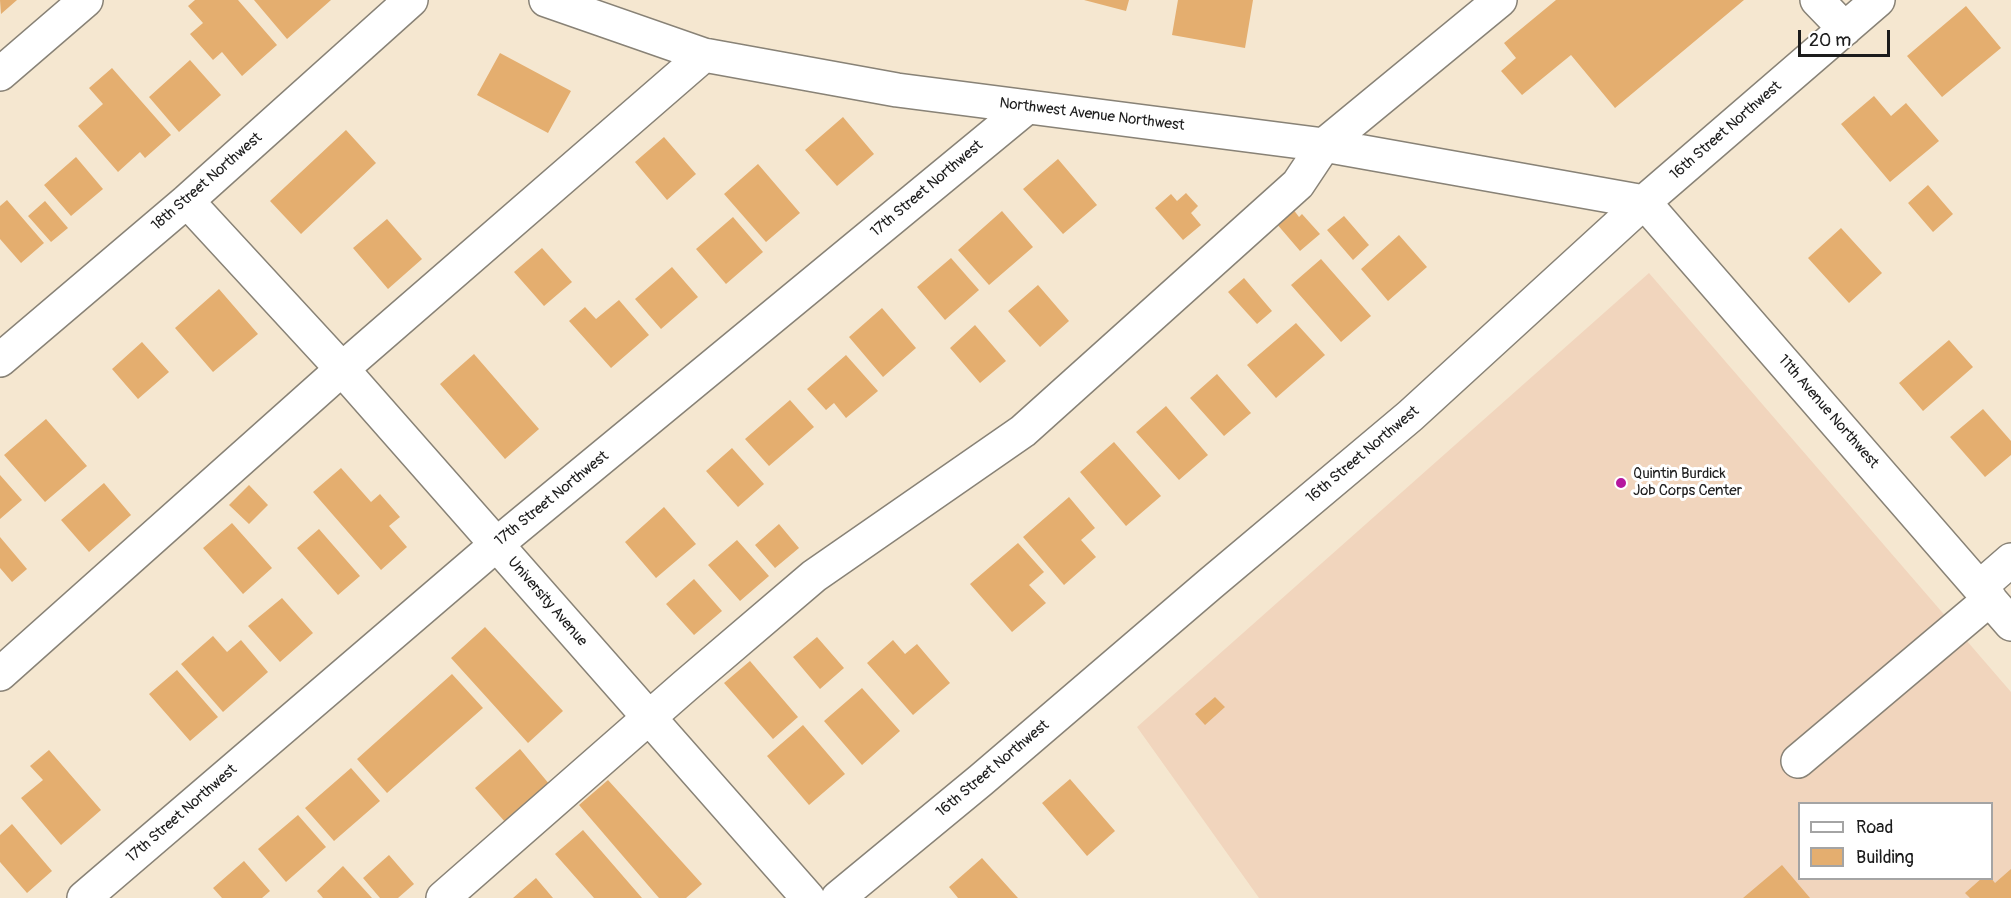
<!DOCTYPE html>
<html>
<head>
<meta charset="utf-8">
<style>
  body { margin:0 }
  #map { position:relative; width:2011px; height:898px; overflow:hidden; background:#f5e7d0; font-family:Pangolin,sans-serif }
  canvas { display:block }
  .legend { position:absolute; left:1798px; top:802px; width:195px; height:78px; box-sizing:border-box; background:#fff; border:2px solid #a4a4a4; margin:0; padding:8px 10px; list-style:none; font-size:18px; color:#1c1c1c }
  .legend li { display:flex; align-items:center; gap:12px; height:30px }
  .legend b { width:30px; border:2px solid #a4a4a4 }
  .scale { position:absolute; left:1798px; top:30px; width:92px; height:27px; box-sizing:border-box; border:3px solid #1c1c1c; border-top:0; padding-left:8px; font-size:18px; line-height:21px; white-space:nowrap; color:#1c1c1c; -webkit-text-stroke:4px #fff; paint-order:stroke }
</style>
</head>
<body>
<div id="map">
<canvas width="2011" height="898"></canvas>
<ul class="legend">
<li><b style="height:8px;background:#fff"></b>Road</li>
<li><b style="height:16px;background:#e4ae6f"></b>Building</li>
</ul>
<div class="scale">20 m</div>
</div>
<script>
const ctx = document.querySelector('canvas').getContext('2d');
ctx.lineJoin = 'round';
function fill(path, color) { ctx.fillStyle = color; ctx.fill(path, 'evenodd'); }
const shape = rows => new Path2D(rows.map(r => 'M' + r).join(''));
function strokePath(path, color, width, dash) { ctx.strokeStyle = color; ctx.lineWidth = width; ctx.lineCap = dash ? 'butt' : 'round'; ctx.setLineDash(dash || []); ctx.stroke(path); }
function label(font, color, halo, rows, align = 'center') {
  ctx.font = font + ' Pangolin,sans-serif'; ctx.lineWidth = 6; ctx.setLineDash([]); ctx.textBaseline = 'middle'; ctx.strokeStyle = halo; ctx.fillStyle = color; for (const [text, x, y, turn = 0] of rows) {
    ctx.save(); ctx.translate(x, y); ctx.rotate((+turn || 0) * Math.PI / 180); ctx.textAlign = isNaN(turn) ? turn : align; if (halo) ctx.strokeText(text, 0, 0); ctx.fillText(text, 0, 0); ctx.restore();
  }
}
const built = shape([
  [1649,273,2011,692,2011,898,1259,898,1137,727],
  [1800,804,1992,804,1992,878,1800,878]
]);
const building = shape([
  [0,0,17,0,1,14],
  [195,0,238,0,277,45,242,76,222,52,213,60,190,34,203,23,188,6],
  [254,0,331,0,287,39],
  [1084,0,1129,0,1126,11],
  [1178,0,1253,0,1245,48,1172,35],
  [1556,0,1744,0,1615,108,1571,55,1522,95,1501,71,1516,58,1504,43],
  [1966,6,2001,48,1942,97,1907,56],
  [500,53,571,91,548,133,477,95],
  [190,60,221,95,179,132,149,97],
  [112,68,171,135,145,158,140,152,118,172,78,126,103,104,89,88],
  [1874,96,1891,116,1906,103,1939,141,1890,182,1841,124],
  [843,117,874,154,837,186,805,150],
  [346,130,376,163,301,234,270,201],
  [664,137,696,174,667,200,635,162],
  [76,157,103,189,71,216,44,185],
  [1058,159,1097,205,1063,234,1023,189],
  [758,164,800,213,766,242,724,194],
  [1928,185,1953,214,1933,232,1908,203],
  [1186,193,1198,206,1191,213,1201,225,1183,240,1155,208,1171,194,1177,201],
  [7,200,44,243,21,263,0,239,0,206],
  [45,201,68,228,51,242,28,216],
  [1293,209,1299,217,1302,214,1320,234,1300,251,1276,223],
  [1002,211,1033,247,989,285,958,250],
  [1344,216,1369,245,1353,260,1327,230],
  [733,217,763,252,726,284,696,249],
  [387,219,422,259,388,289,353,248],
  [1841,228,1882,273,1849,303,1808,258],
  [1399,235,1427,267,1388,301,1361,269],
  [542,248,572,282,544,306,514,272],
  [951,258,979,290,945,320,917,287],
  [1321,259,1371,316,1341,342,1291,285],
  [672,267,698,297,661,329,635,299],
  [1244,278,1272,311,1257,324,1228,292],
  [1038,285,1069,321,1040,347,1008,311],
  [219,289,258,334,213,372,175,328],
  [619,300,649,335,611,368,569,321,585,307,596,319],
  [882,308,916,348,883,377,849,337],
  [1296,323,1325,355,1276,398,1247,365],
  [975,325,1006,361,980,383,950,348],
  [1949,340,1973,367,1923,411,1899,383],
  [142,342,169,372,138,399,112,369],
  [474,354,539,429,505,459,440,384],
  [846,355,878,391,846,418,834,403,826,410,807,389],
  [1217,374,1251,413,1224,436,1190,398],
  [790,400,814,427,769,466,745,439],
  [1166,406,1208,455,1179,480,1136,432],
  [1983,409,2011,441,2011,455,1985,477,1950,437],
  [46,419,87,466,45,502,4,455],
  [1114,442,1161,496,1126,526,1080,472],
  [732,448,764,484,738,507,706,471],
  [341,468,371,502,380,494,400,517,389,526,407,547,381,570,313,492],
  [0,475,22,500,0,519],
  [104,483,131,515,89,552,61,520],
  [249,485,268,505,249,524,229,505],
  [1069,497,1095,528,1081,540,1096,557,1064,585,1023,537],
  [664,507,696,544,656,578,625,542],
  [232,523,272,568,243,594,203,548],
  [779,524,799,548,775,568,755,545],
  [319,529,360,576,338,595,297,548],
  [0,537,27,569,12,582,0,568],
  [737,540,769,576,740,601,708,565],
  [1018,543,1044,572,1029,585,1046,603,1012,632,970,584],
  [694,579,722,611,694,635,666,604],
  [282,598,313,633,280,662,248,626],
  [485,627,563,711,528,743,451,658],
  [213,636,227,652,241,640,268,672,223,712,181,664],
  [817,637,844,668,820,689,793,657],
  [893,640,905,654,917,644,950,683,913,715,867,663],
  [750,661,798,717,773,739,724,683],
  [177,670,218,717,190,741,149,694],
  [452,674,483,708,387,793,357,759],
  [862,688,900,731,862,765,824,721],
  [1215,697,1225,707,1205,725,1195,714],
  [803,725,845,774,809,805,767,756],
  [520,749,550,785,506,823,475,788],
  [49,750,101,810,61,845,21,798,43,780,30,766],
  [351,768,380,801,334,841,305,808],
  [1070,779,1115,831,1087,856,1042,803],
  [608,780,702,884,686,898,659,898,579,805],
  [298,815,326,847,286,882,258,849],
  [12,824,52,871,27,893,0,862,0,835],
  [583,830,642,898,594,898,555,854],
  [389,855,414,884,398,898,380,898,363,878],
  [982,858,1018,898,958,898,949,887],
  [244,861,270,891,262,898,222,898,213,888],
  [1782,865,1810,898,1743,898],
  [343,866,372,898,323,898,317,891],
  [2011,869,2011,898,1970,898,1965,893,1982,878,1991,878,1995,883],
  [536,878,553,898,513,898]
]);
const minor = shape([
  [546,0,704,55,897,90,1324,145,1644,202,2011,624],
  [1817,0,1845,29],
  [0,74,86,0],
  [187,201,342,369,808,898],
  [0,360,187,201,411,0],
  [1980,587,2011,560],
  [0,674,342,369,704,55],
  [1798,761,1990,599],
  [84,898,497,544,1027,107],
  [443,898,685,686,814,576,1023,431,1298,184,1324,145,1500,0],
  [838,898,981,780,1210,584,1410,416,1644,202,1878,0]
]);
const markers = [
  [1621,483,6,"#b5179e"]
];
const streetNames = [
  ["Northwest Avenue Northwest",1092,115,7],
  ["16th Street Northwest",1726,131,-41],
  ["18th Street Northwest",207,182,-41],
  ["17th Street Northwest",927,189,-40],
  ["11th Avenue Northwest",1828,412,49],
  ["16th Street Northwest",1363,455,-40],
  ["17th Street Northwest",552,499,-39],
  ["University Avenue",547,602,49],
  ["16th Street Northwest",993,769,-40],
  ["17th Street Northwest",182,814,-41]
];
const poiNames = [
  ["Quintin Burdick",1633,474],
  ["Job Corps Center",1633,491]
];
fill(built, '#f1d5bd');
fill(building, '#e4ae6f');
strokePath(minor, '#888276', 36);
strokePath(minor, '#fff', 33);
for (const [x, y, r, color] of markers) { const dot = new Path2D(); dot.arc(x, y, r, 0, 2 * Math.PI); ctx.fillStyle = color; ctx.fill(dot); strokePath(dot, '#fff', 2); }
label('15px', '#1c1c1c', '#fff', streetNames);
label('15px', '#1c1c1c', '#fff', poiNames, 'left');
</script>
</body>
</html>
